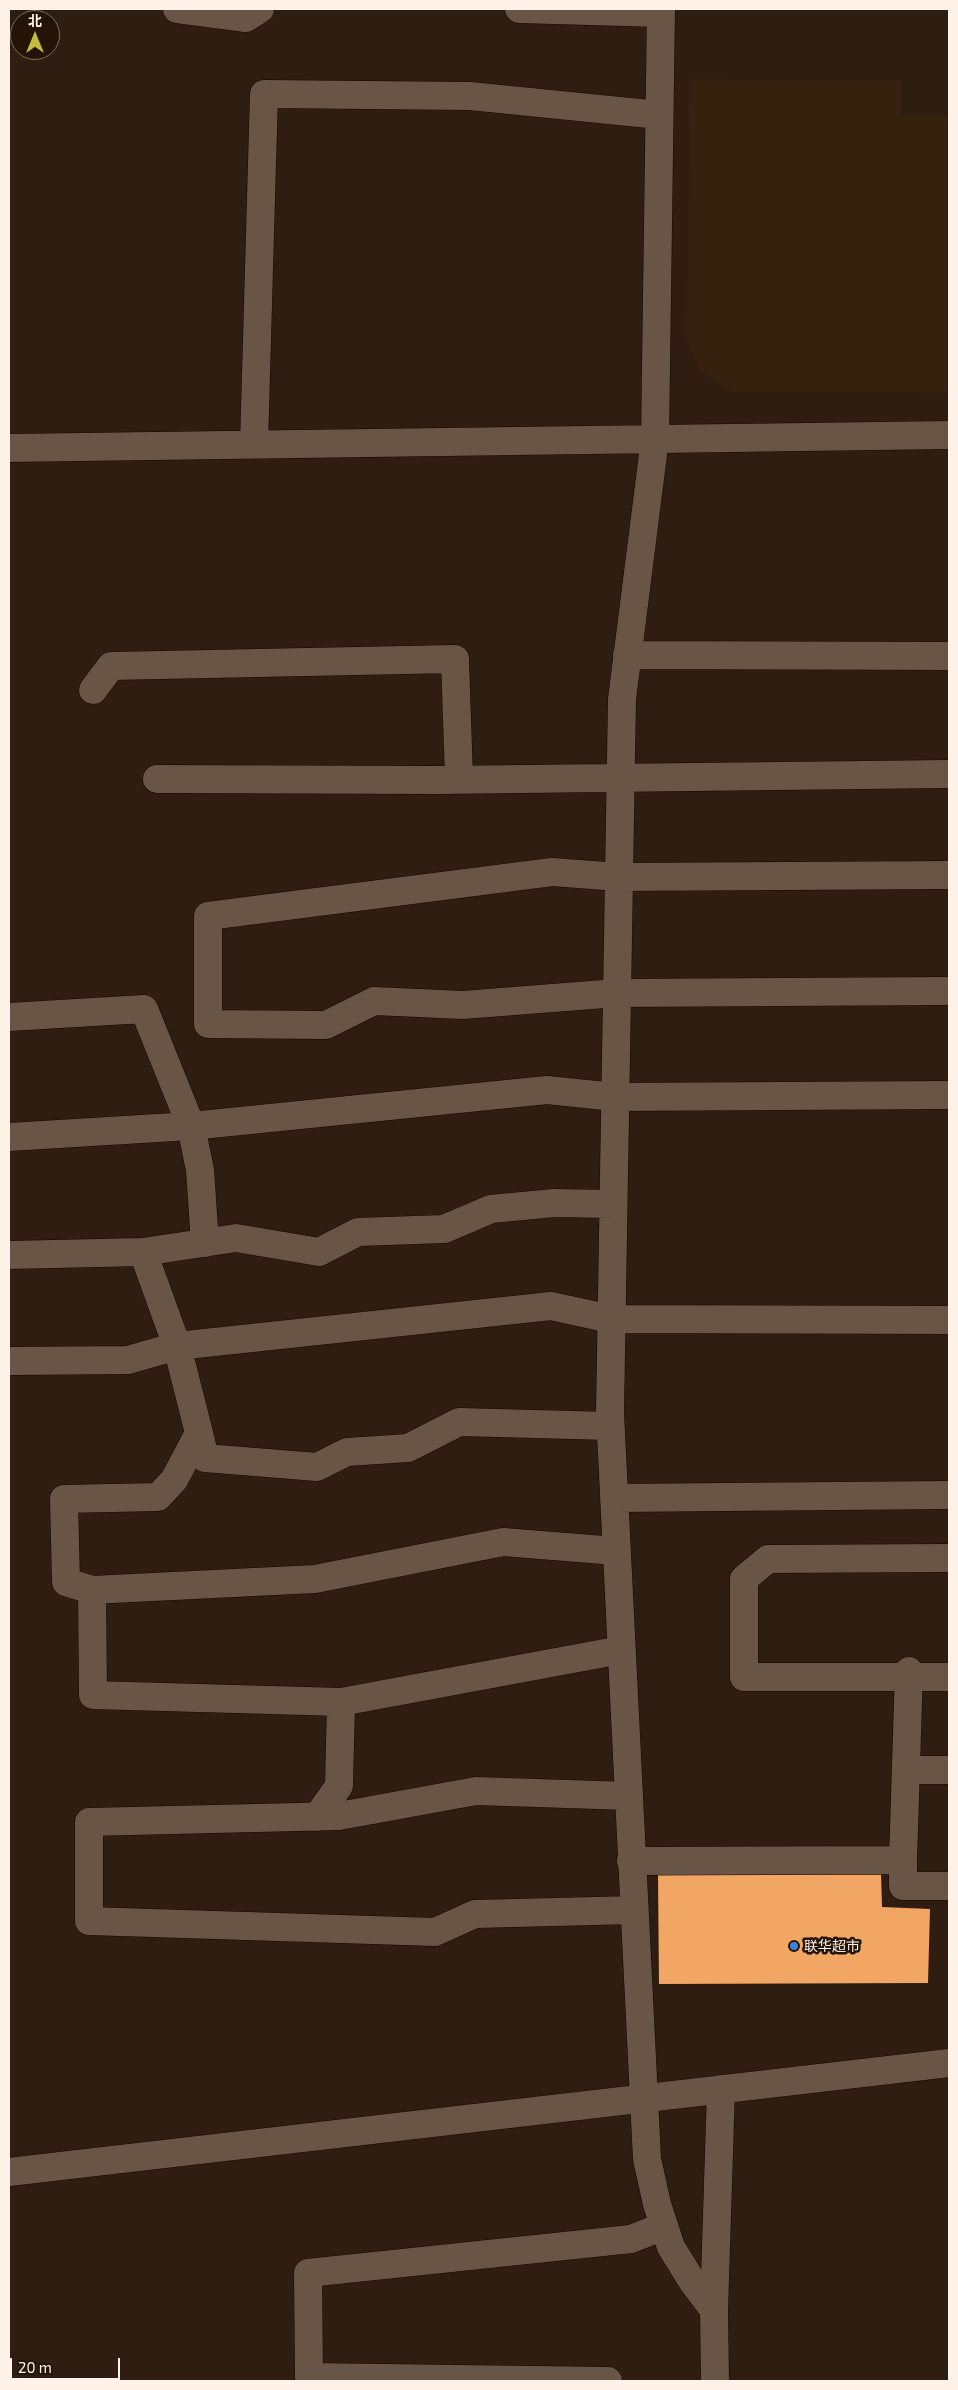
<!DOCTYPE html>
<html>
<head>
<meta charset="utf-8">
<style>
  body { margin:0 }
  #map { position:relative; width:958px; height:2390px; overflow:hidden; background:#2e1d10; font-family:"Exo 2","Noto Sans SC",sans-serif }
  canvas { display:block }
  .frame { position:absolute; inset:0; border:10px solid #fef2e9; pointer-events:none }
  .north { position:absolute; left:10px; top:10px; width:50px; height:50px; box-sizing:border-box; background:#241407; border:1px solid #7b6d61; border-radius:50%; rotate:0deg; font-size:14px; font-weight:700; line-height:20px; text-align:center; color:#fef2e9 }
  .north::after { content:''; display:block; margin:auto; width:18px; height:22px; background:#c2bd3f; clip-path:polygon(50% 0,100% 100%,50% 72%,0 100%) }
  .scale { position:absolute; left:10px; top:2358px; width:110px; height:22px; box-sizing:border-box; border:2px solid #fef2e9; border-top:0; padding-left:6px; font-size:15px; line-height:18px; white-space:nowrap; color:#fef2e9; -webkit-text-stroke:4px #241407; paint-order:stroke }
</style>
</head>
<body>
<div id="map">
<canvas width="958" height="2390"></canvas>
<div class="frame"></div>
<div class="north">北</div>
<div class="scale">20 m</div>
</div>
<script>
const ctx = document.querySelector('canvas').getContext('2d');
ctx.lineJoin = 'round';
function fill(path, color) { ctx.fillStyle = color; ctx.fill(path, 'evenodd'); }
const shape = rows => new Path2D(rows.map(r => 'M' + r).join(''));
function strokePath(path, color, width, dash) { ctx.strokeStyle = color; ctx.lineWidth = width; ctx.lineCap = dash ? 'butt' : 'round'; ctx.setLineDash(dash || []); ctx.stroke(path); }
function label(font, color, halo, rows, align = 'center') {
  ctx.font = font + ' "Exo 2","Noto Sans SC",sans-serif'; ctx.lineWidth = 5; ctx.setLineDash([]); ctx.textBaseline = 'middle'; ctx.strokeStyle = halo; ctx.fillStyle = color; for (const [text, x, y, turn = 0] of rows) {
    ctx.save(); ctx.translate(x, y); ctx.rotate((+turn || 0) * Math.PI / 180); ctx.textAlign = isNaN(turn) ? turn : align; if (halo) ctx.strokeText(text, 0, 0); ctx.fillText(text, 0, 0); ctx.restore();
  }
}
const built = shape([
  [689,79,901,80,901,116,949,116,949,393,731,392,701,372,687,341]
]);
const building = shape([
  [881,1873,882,1907,930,1909,928,1983,659,1984,658,1874]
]);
const minor = shape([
  [177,9,246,18,260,9],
  [519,9,660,13],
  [661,9,655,439,622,699,610,1413,647,2159,657,2204,671,2247,692,2281,714,2310],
  [254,444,264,94,470,96,659,115],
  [9,448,949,435],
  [627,655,949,656],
  [93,690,111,666,455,659,459,779],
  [157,779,437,780,949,774],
  [949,875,619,877,552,872,208,916,208,1024,326,1025,374,1001,463,1005,617,993,949,991],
  [9,1017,144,1009,191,1126,200,1170,205,1243],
  [9,1137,191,1126,547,1090,615,1097,949,1095],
  [143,1252,236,1238,319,1252,358,1232,444,1229,491,1209,554,1203,613,1204],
  [9,1255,143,1252,177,1346,199,1433,174,1480,158,1497,64,1499,66,1582,92,1590],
  [9,1361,128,1360,177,1346,551,1306,611,1319,949,1320],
  [199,1433,205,1458,317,1467,347,1452,408,1448,459,1422,610,1426],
  [614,1498,949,1495],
  [616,1551,503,1542,315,1579,92,1590,93,1695,341,1702,621,1650],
  [949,1558,768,1559,744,1579,744,1677,949,1677],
  [906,1770,949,1770],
  [628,1796,476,1791,339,1816,89,1822,89,1921,435,1932,475,1914,634,1910],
  [317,1817,339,1786,341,1702],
  [903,1860,903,1886,949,1886],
  [631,1861,903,1860,909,1671],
  [9,2172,949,2063],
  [608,2381,309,2377,308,2273,631,2239,664,2226],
  [715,2381,714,2310,721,2089]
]);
const markers = [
  [794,1946,5,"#3f7fe0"]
];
const poiNames = [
  ["联华超市",804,1946]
];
fill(built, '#36210e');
fill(building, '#f2a664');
strokePath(minor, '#150700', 29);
strokePath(minor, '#685546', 28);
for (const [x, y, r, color] of markers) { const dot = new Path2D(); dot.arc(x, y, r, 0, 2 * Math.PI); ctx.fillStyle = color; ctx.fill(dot); strokePath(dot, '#241407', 2); }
label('14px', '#fef2e9', '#241407', poiNames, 'left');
</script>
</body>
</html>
